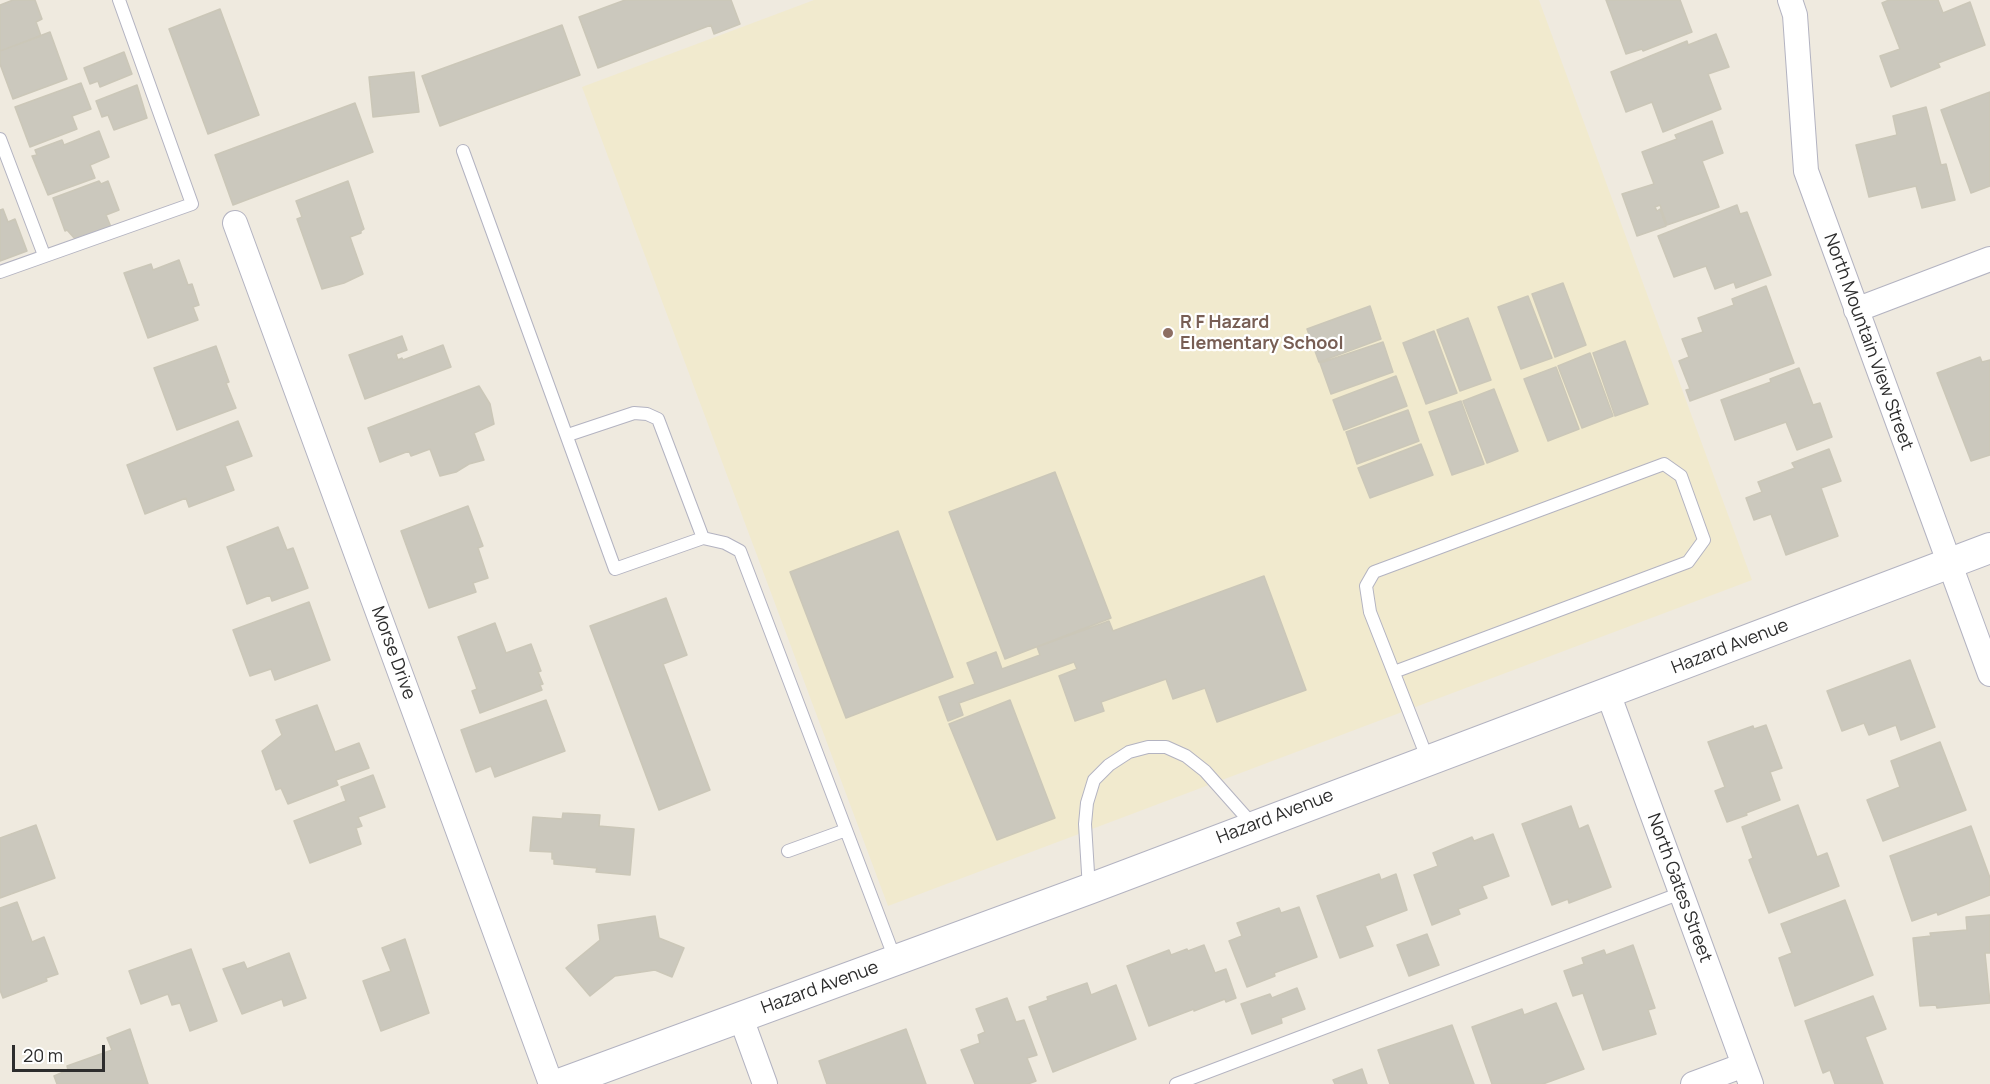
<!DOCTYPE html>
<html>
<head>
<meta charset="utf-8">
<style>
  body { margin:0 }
  #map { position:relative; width:1990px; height:1084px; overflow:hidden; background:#efeadf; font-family:Manrope,sans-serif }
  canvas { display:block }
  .scale { position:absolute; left:12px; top:1045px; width:93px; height:27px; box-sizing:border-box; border:3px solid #2d2d2d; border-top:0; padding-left:8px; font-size:18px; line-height:21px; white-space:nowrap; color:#2d2d2d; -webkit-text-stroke:4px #fff; paint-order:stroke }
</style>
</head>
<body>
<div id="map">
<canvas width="1990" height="1084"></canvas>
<div class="scale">20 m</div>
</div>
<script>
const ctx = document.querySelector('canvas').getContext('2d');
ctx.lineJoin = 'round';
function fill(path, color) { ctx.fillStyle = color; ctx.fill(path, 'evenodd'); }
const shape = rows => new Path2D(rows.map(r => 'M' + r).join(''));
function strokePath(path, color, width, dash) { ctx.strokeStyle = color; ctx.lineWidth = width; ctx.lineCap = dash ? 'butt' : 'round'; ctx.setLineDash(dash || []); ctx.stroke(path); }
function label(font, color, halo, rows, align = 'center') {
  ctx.font = font + ' Manrope,sans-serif'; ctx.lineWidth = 4.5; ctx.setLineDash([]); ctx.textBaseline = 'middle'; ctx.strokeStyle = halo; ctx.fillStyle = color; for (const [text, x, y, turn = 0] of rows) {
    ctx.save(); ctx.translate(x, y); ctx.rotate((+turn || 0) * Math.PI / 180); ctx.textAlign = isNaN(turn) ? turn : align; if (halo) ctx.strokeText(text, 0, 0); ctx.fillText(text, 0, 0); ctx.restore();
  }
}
const education = shape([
  [814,0,1539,0,1752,580,888,906,582,87]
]);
const building = shape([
  [13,0,35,0,42,19,36,22,41,36,0,51,0,5,13,0],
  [625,0,731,0,740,24,714,34,711,25,598,68,579,17,625,0],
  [1606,0,1680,0,1692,32,1643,51,1642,49,1626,54,1606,0],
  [1889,0,1938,0,1943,13,1970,2,1985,45,1938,63,1940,67,1891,87,1880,56,1900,49,1882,3,1889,0],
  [220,9,259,115,208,134,169,29,220,9],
  [562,25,580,75,440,126,422,76,562,25],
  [50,32,67,79,13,99,0,64,0,51,50,32],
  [1716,34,1729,67,1708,74,1721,109,1663,132,1652,102,1626,112,1611,72,1687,41,1688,45,1716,34],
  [124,52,132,74,100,87,98,81,90,84,84,68,124,52],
  [414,72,419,112,373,117,369,77,414,72],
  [81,83,91,109,72,116,77,129,30,147,15,107,81,83],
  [137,85,147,118,114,130,108,115,102,117,96,101,137,85],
  [1990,92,1990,186,1971,193,1941,110,1990,92],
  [355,103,373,152,233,205,215,155,355,103],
  [1926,107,1941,165,1946,164,1955,200,1922,208,1916,186,1869,197,1856,145,1897,135,1893,116,1926,107],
  [1712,121,1723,153,1702,161,1719,207,1667,225,1660,205,1655,207,1657,211,1660,209,1666,226,1637,236,1622,194,1654,184,1642,152,1677,139,1675,135,1712,121],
  [99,131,109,157,90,165,95,178,48,195,32,156,37,155,35,150,62,140,64,145,99,131],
  [99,181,101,184,108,181,119,210,106,215,111,227,76,240,67,230,65,231,53,198,99,181],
  [348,181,364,229,361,231,361,233,350,237,363,274,344,283,322,289,297,219,302,217,296,201,348,181],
  [1737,205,1740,214,1747,212,1771,275,1736,288,1734,282,1715,289,1706,266,1674,277,1658,236,1737,205],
  [3,209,8,222,15,219,27,251,0,261,0,210,3,209],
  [179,260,188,285,192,284,199,305,193,307,198,320,148,338,124,273,151,264,153,270,179,260],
  [1563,283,1586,345,1555,357,1532,294,1563,283],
  [1766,286,1794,363,1690,401,1686,390,1690,389,1679,361,1689,357,1682,339,1703,332,1698,318,1734,305,1732,299,1766,286],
  [1528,296,1552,358,1521,369,1498,307,1528,296],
  [1370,306,1381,339,1319,362,1307,329,1370,306],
  [1468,318,1491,380,1460,391,1437,330,1468,318],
  [1434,331,1457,393,1426,404,1403,343,1434,331],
  [402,336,407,350,396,354,398,360,402,358,403,360,443,345,451,367,365,399,349,355,402,336],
  [1625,341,1648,404,1615,416,1593,353,1625,341],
  [1383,342,1393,372,1331,394,1320,363,1383,342],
  [216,346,229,382,226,383,236,408,177,430,154,368,216,346],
  [1590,353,1613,416,1582,428,1558,366,1590,353],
  [1980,357,1982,362,1990,360,1990,455,1971,461,1937,373,1980,357],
  [1556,367,1579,429,1548,441,1524,379,1556,367],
  [1799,368,1813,405,1820,403,1832,437,1797,450,1786,422,1735,440,1721,400,1771,382,1770,379,1799,368],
  [1396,376,1407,406,1344,430,1333,400,1396,376],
  [479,386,490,404,494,424,474,433,484,460,469,464,456,472,440,476,430,449,411,456,409,451,380,462,368,428,479,386],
  [1494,389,1518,451,1487,463,1463,401,1494,389],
  [1461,401,1484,464,1452,475,1429,412,1461,401],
  [1408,410,1419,441,1357,464,1346,432,1408,410],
  [238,421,252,456,225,466,234,490,189,507,186,498,145,514,127,465,238,421],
  [1421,444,1433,475,1370,498,1358,468,1421,444],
  [1829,449,1841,481,1821,488,1838,536,1786,555,1771,514,1754,520,1746,498,1762,492,1758,482,1795,468,1792,463,1829,449],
  [1055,472,1111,618,1005,659,949,512,1055,472],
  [468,506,483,546,478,548,488,578,473,583,476,592,429,608,401,531,468,506],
  [278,527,287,550,293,548,308,588,272,601,270,595,247,604,227,547,278,527],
  [898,531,953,677,846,718,790,572,898,531],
  [1264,576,1306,690,1217,722,1205,688,1173,699,1166,679,1101,702,1104,711,1075,721,1059,676,1077,669,1074,662,959,703,963,715,948,721,939,697,975,684,967,663,996,652,1002,669,1040,655,1037,647,1109,621,1113,631,1264,576],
  [666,598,687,655,663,664,710,790,659,810,590,626,666,598],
  [309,602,330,660,275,680,271,669,250,676,233,630,309,602],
  [495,623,506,653,531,644,541,671,538,672,543,684,540,685,542,690,480,713,472,691,477,689,458,637,495,623],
  [1910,660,1935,727,1901,740,1896,725,1869,735,1864,723,1842,731,1827,691,1910,660],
  [546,700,565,751,495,777,491,766,476,772,461,730,546,700],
  [1010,700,1055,818,997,840,949,724,1010,700],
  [317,705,335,752,359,743,369,768,336,780,338,785,288,804,281,788,276,790,262,751,282,735,276,720,317,705],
  [1766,725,1782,768,1770,772,1780,800,1746,813,1747,815,1727,822,1715,791,1725,787,1708,742,1753,726,1754,729,1766,725],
  [1940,742,1966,810,1883,841,1867,800,1900,787,1891,761,1940,742],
  [373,775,385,807,358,817,362,826,356,828,361,844,310,863,294,821,346,801,341,787,373,775],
  [1798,805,1817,857,1827,853,1839,886,1769,913,1749,860,1753,858,1742,827,1798,805],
  [1571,806,1579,829,1588,825,1611,887,1569,903,1568,899,1552,905,1522,824,1571,806],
  [563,813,600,815,599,826,634,829,630,875,596,872,597,868,554,864,554,859,552,859,552,852,530,851,533,817,562,819,563,813],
  [36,825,55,878,0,898,0,838,36,825],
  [1971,826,1990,878,1990,895,1938,915,1937,912,1912,921,1890,856,1971,826],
  [1493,834,1509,876,1482,886,1487,898,1458,909,1460,914,1432,925,1414,875,1438,866,1433,853,1472,837,1474,841,1493,834],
  [1379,874,1381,880,1396,874,1407,910,1365,926,1373,946,1340,958,1317,896,1379,874],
  [1845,900,1873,975,1795,1006,1779,958,1792,953,1781,924,1845,900],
  [17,902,32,942,44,937,58,974,46,978,47,981,3,998,0,990,0,908,17,902],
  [1299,907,1317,957,1274,973,1275,976,1247,987,1229,941,1242,936,1237,923,1279,908,1281,913,1299,907],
  [1990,915,1990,953,1985,953,1990,1003,1937,1008,1936,1005,1920,1006,1913,938,1931,936,1930,933,1967,930,1966,917,1990,915],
  [655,916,659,938,684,948,672,977,655,970,615,976,590,996,566,968,600,940,598,925,655,916],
  [1427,934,1439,965,1409,976,1397,945,1427,934],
  [405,939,429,1013,381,1031,363,981,391,971,382,948,405,939],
  [1204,945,1215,973,1226,969,1236,998,1226,1002,1225,999,1194,1011,1194,1009,1149,1026,1127,966,1169,950,1171,955,1187,949,1188,951,1204,945],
  [1633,945,1655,1008,1648,1010,1656,1034,1603,1050,1583,993,1573,996,1564,971,1584,964,1582,958,1604,950,1606,955,1633,945],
  [191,949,217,1021,190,1031,180,1003,172,1005,168,994,141,1004,129,971,191,949],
  [289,953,306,998,284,1006,282,999,242,1014,223,969,244,962,247,969,289,953],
  [1087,983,1091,995,1116,985,1136,1039,1053,1072,1029,1007,1048,1000,1047,997,1087,983],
  [1297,988,1305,1009,1281,1018,1282,1023,1252,1034,1241,1004,1270,994,1272,998,1297,988],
  [1873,996,1886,1029,1865,1037,1883,1084,1835,1084,1830,1070,1823,1073,1805,1021,1873,996],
  [1007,998,1016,1022,1024,1020,1037,1055,1027,1058,1036,1081,1028,1084,975,1084,961,1050,980,1043,978,1035,985,1032,976,1009,1007,998],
  [1556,1003,1584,1069,1543,1084,1492,1084,1472,1027,1522,1009,1524,1015,1556,1003],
  [1452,1025,1474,1084,1390,1084,1378,1050,1452,1025],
  [130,1029,148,1084,57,1084,54,1076,68,1070,67,1066,112,1050,107,1038,130,1029],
  [906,1029,926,1084,827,1084,819,1061,906,1029],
  [1362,1069,1367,1084,1335,1084,1333,1080,1362,1069]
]);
const service = shape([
  [0,139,44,255],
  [463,151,615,569,703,538,725,543,740,551,895,959],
  [0,272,192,204,119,0],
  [568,435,634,413,647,414,658,419,703,538],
  [1394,672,1688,562,1704,540,1681,476,1664,464,1374,572,1366,586,1370,612,1428,760],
  [788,851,846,830],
  [1089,889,1085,824,1087,803,1094,780,1109,765,1129,752,1148,747,1166,747,1186,756,1205,771,1253,825],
  [1176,1084,1681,893]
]);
const minor = shape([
  [1790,0,1795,15,1806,171,1990,674],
  [235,223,551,1084],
  [1856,310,1990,259],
  [1608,693,1751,1084],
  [741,1018,765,1084],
  [1693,1084,1744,1065]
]);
const tertiary = shape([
  [559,1084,1089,889,1990,548]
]);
const markers = [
  [1168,333,6,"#8d6e63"]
];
const educationNames = [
  ["R F Hazard",1180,323],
  ["Elementary School",1180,344]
];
const streetNames = [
  ["North Mountain View Street",1868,342,70],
  ["Hazard Avenue",1730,647,-21],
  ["Morse Drive",393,653,70],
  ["Hazard Avenue",1275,817,-21],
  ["North Gates Street",1679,888,70],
  ["Hazard Avenue",820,988,-20]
];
fill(education, '#f1eace');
fill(building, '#cbc8bd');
strokePath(building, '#cbc7b8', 1.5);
strokePath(service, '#b3b3c1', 14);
strokePath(minor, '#b3b3c1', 26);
strokePath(tertiary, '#b3b3c1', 32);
strokePath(service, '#fff', 12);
strokePath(minor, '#fff', 24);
strokePath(tertiary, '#fff', 30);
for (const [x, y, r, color] of markers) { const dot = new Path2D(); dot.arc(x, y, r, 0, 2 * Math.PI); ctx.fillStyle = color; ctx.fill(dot); strokePath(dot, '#fff', 2); }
label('bold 18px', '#785e54', '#fff', educationNames, 'left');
label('18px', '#2d2d2d', '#fff', streetNames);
</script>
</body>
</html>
